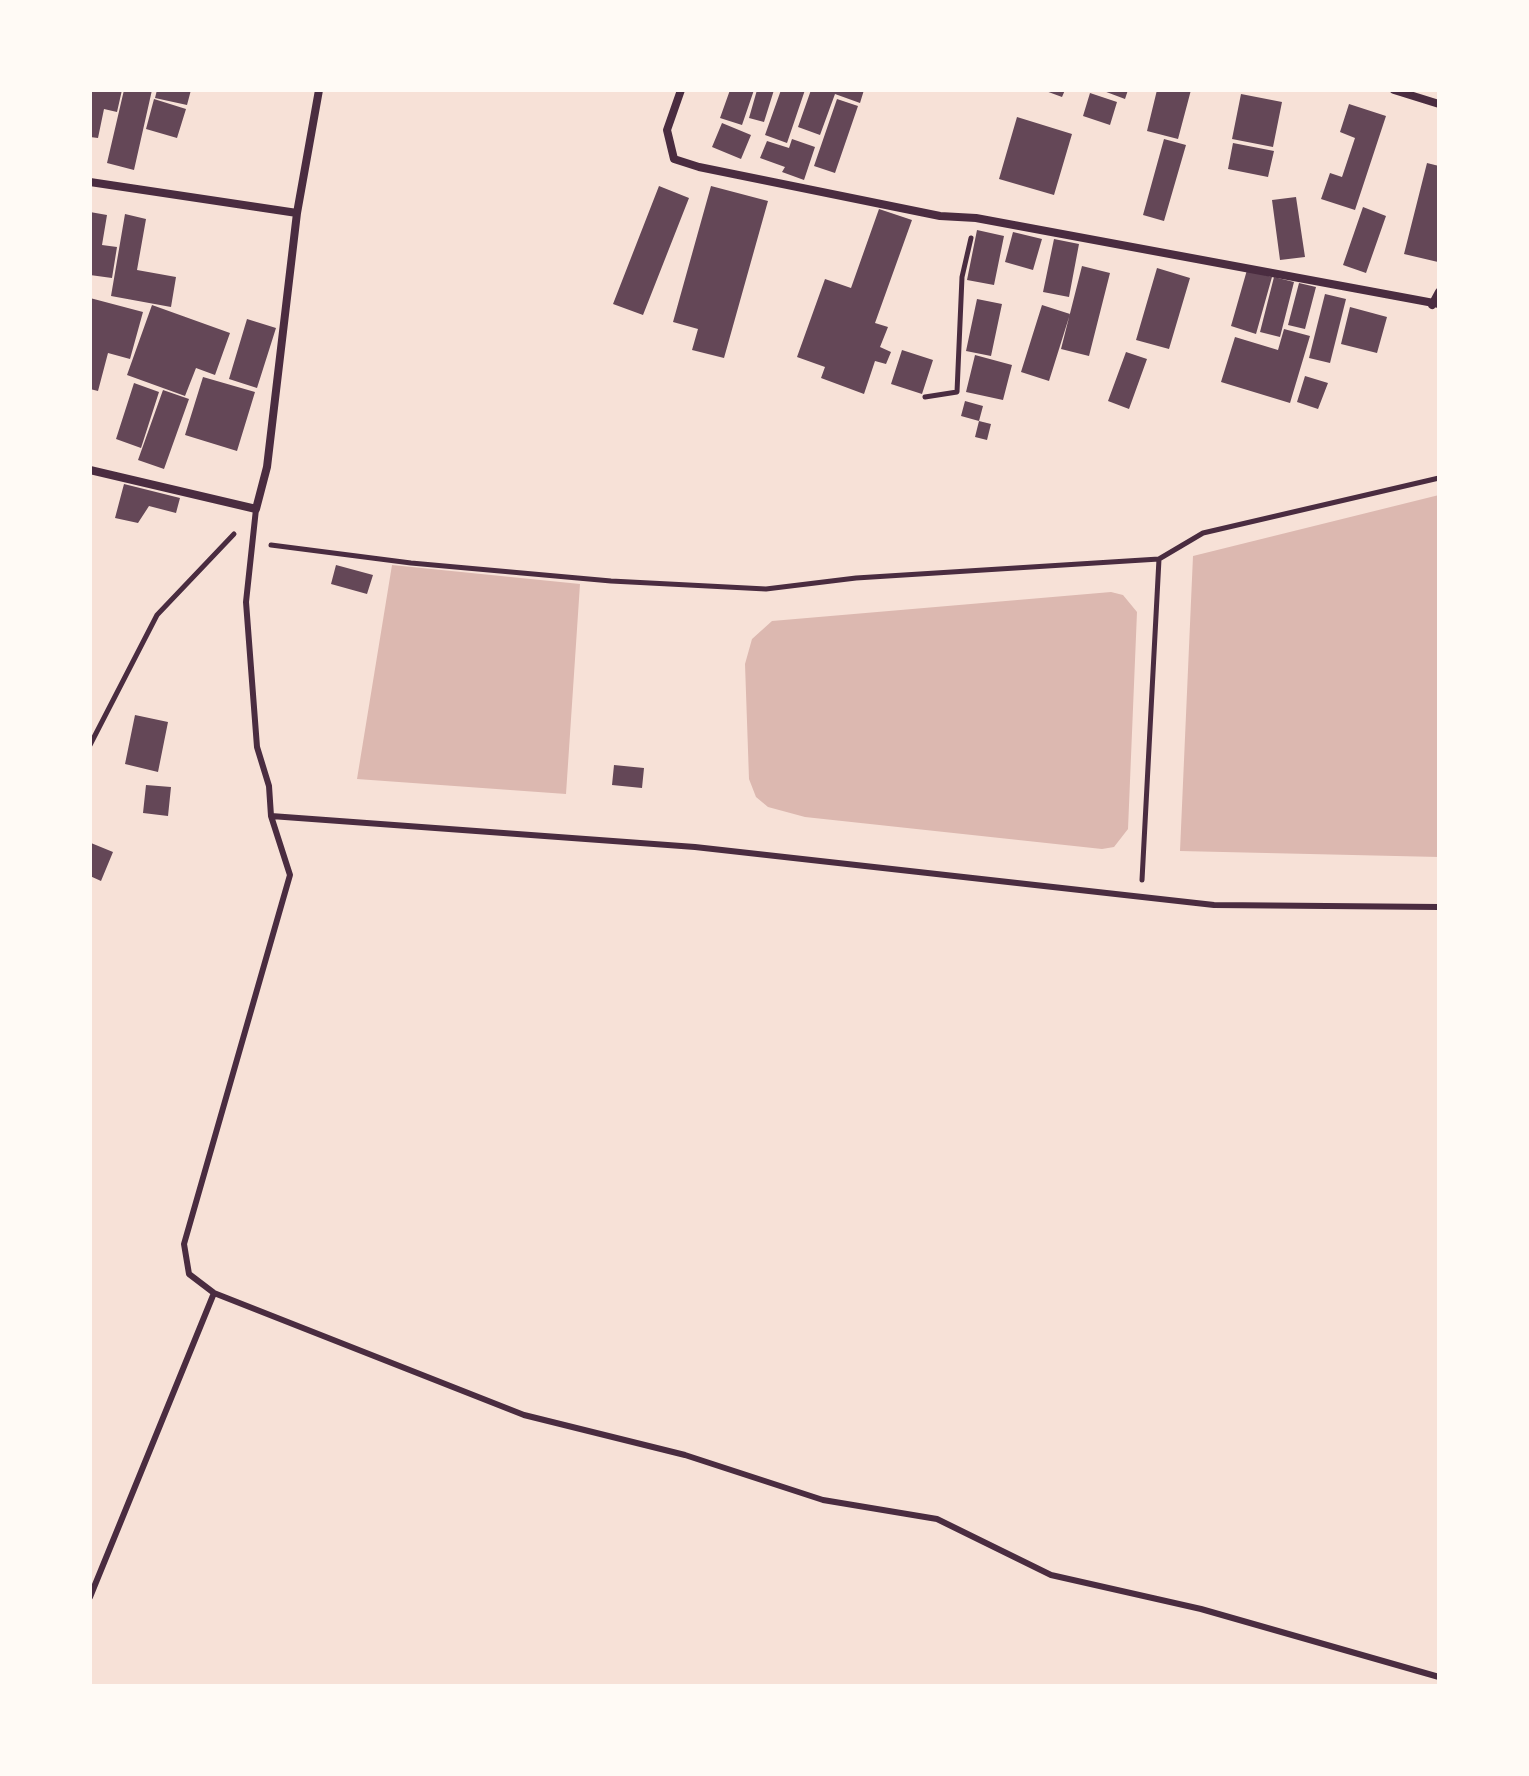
<!DOCTYPE html>
<html>
<head>
<meta charset="utf-8">
<style>
  body { margin:0 }
  #map { position:relative; width:1529px; height:1776px; overflow:hidden; background:#f7e1d7; font-family:Quicksand,sans-serif }
  canvas { display:block }
  .frame { position:absolute; inset:0; border:92px solid #fffaf5; pointer-events:none }
</style>
</head>
<body>
<div id="map">
<canvas width="1529" height="1776"></canvas>
<div class="frame"></div>
</div>
<script>
const ctx = document.querySelector('canvas').getContext('2d');
ctx.lineJoin = 'round';
function fill(path, color) { ctx.fillStyle = color; ctx.fill(path, 'evenodd'); }
const shape = rows => new Path2D(rows.map(r => 'M' + r).join(''));
function strokePath(path, color, width, dash) { ctx.strokeStyle = color; ctx.lineWidth = width; ctx.lineCap = dash ? 'butt' : 'round'; ctx.setLineDash(dash || []); ctx.stroke(path); }
const water = shape([
  [1439,495,1439,857,1180,851,1193,556],
  [392,565,580,584,566,794,357,779],
  [1111,592,1123,595,1137,612,1128,829,1114,847,1102,849,805,817,768,807,756,797,749,779,745,664,752,639,772,621]
]);
const building = shape([
  [90,90,122,90,117,112,104,109,98,138,90,137],
  [124,90,152,90,134,170,107,163],
  [157,90,191,90,187,105,155,98],
  [730,90,754,90,742,125,720,118],
  [757,90,774,90,764,122,749,118],
  [781,90,805,90,787,143,765,135],
  [811,90,864,90,860,103,835,94,820,135,798,127],
  [1043,90,1065,90,1062,97],
  [1101,90,1128,90,1125,99],
  [1157,90,1191,90,1178,139,1147,131],
  [1090,93,1117,102,1110,125,1083,116],
  [1241,94,1282,102,1273,147,1232,139],
  [154,99,186,109,177,138,146,129],
  [837,99,858,106,835,173,814,166],
  [1349,104,1386,116,1355,210,1321,199,1330,173,1342,177,1355,138,1340,132],
  [1017,117,1072,134,1054,195,999,179],
  [722,123,751,135,741,159,712,147],
  [792,139,815,147,804,180,782,172,785,167,760,158,767,141,789,148],
  [1164,139,1186,145,1164,221,1143,215],
  [1233,143,1274,151,1268,177,1228,169],
  [1427,163,1439,166,1438,262,1404,254],
  [659,186,689,198,643,315,613,304],
  [711,186,768,201,724,358,692,350,698,329,673,322],
  [1296,197,1305,257,1280,260,1272,200],
  [1363,207,1386,216,1366,273,1343,265],
  [879,209,912,220,875,323,888,327,880,347,891,352,886,364,875,361,864,394,821,378,825,367,797,357,825,279,851,288],
  [90,212,107,215,102,245,117,247,112,278,90,275],
  [125,214,146,219,137,270,176,277,171,307,111,296],
  [977,230,1004,236,994,285,967,280],
  [1013,232,1042,239,1033,270,1005,262],
  [1054,239,1079,244,1069,297,1043,292],
  [1082,266,1110,273,1089,356,1061,349],
  [1157,268,1190,278,1169,349,1136,340],
  [1247,270,1272,277,1256,334,1231,326],
  [1274,277,1294,282,1280,337,1260,332],
  [1299,283,1316,287,1305,329,1288,325],
  [1325,294,1346,299,1330,363,1309,358],
  [90,298,143,312,130,359,108,353,98,391,90,389],
  [977,299,1002,304,991,356,966,351],
  [152,305,230,333,215,375,196,368,185,396,127,375],
  [1042,305,1070,314,1049,381,1021,372],
  [1350,307,1387,317,1377,353,1341,344],
  [247,319,276,328,257,388,229,379],
  [1284,329,1310,336,1290,403,1221,382,1235,337,1278,350],
  [902,350,933,360,922,394,891,384],
  [1126,352,1147,359,1129,409,1108,401],
  [975,355,1012,365,1003,400,966,392],
  [1305,376,1328,383,1318,409,1297,402],
  [203,377,255,392,237,451,185,435],
  [134,383,159,392,141,448,116,439],
  [163,390,189,399,164,469,138,460],
  [965,401,983,406,979,421,991,424,987,440,975,437,979,421,961,416],
  [124,484,180,498,176,513,149,506,138,523,115,518],
  [336,565,373,575,367,594,331,584],
  [135,715,168,722,158,772,125,764],
  [614,765,644,768,642,788,612,785],
  [146,785,171,787,168,816,143,813],
  [91,843,113,852,101,881,90,876]
]);
const path = shape([
  [925,397,957,392,962,277,971,238],
  [271,545,411,563,611,581,766,589,856,578,1159,559],
  [90,745,157,615,234,534],
  [1142,880,1159,559,1203,533,1439,478]
]);
const service = shape([
  [256,509,246,602,257,747,269,786,271,816,290,875,184,1244,189,1274,214,1293,524,1415,685,1455,823,1500,937,1519,1051,1575,1201,1609,1439,1677],
  [271,816,695,847,1214,905,1439,907],
  [90,1597,214,1293]
]);
const minor = shape([
  [681,90,667,130,674,159,699,167,940,216,976,218,1439,304],
  [1394,90,1439,104],
  [90,182,297,213],
  [1432,305,1439,292],
  [90,470,256,509,267,467,297,213,319,90]
]);
fill(water, '#dcb8b0');
fill(building, '#644757');
strokePath(path, '#4a2c40', 5);
strokePath(service, '#4a2c40', 6);
strokePath(minor, '#4a2c40', 8);
</script>
</body>
</html>
